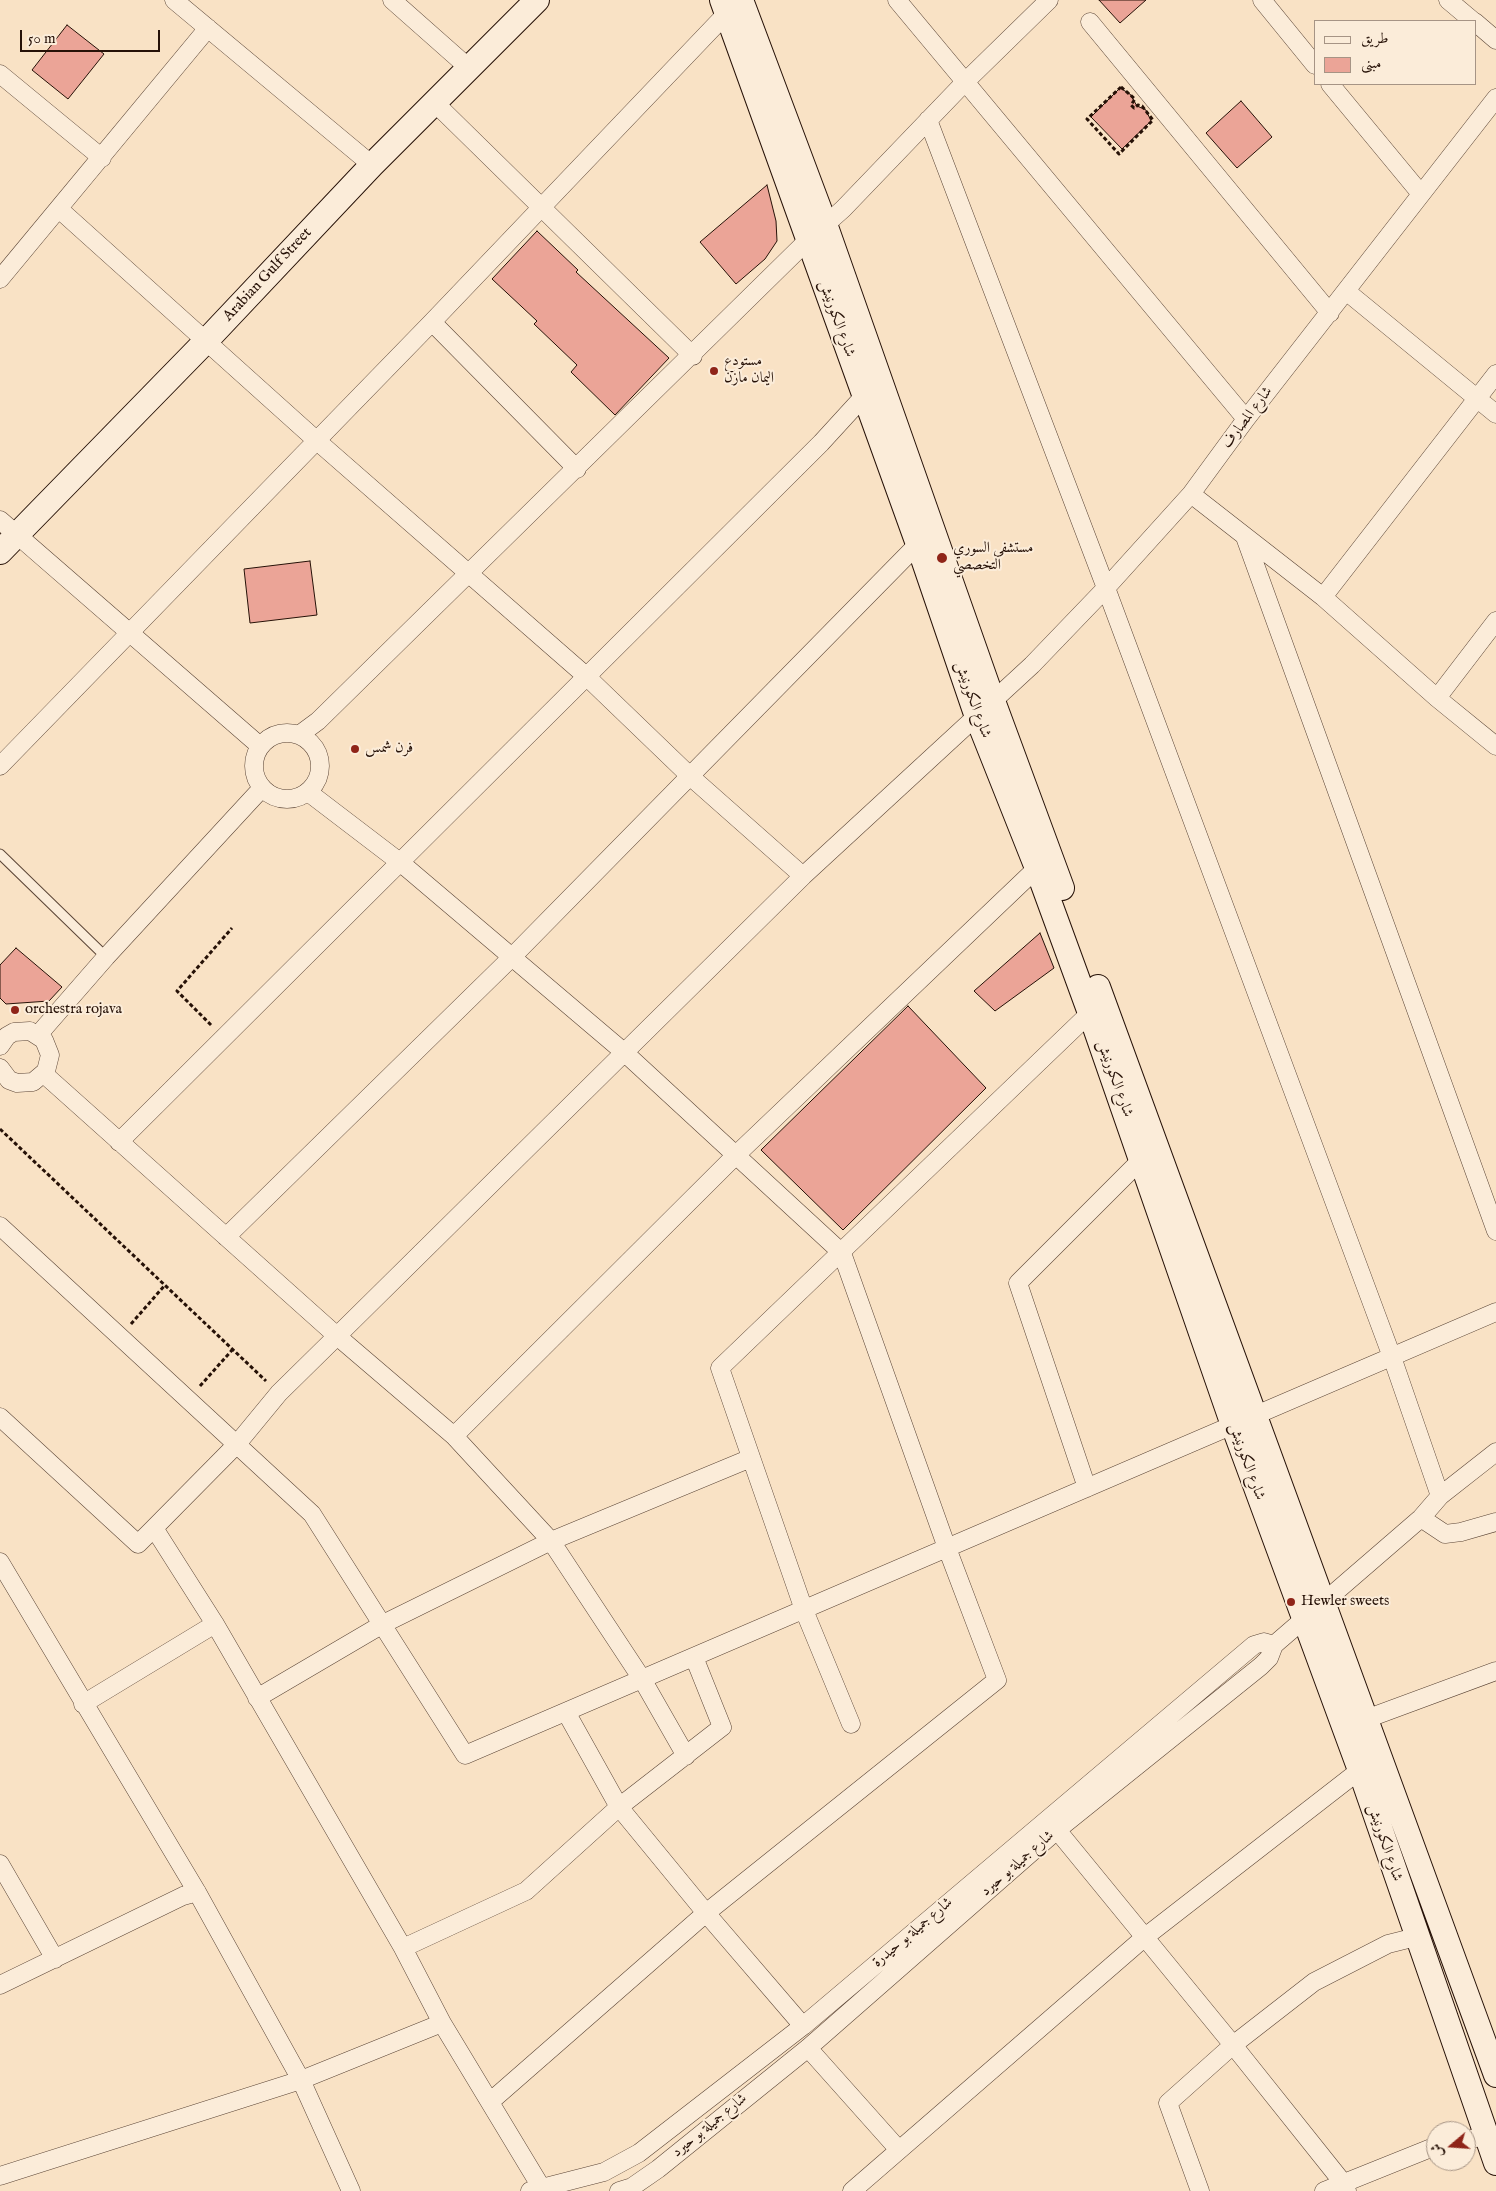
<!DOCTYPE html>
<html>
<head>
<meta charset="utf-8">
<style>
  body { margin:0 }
  #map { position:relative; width:1496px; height:2191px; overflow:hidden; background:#f9e2c5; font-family:"IM FELL English",Amiri,serif }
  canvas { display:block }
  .legend { position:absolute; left:1314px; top:20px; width:162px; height:65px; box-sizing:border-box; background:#fbecd9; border:1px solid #a69485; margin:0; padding:6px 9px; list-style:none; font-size:15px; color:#261107 }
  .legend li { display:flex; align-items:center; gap:10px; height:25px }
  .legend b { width:25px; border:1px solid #a69485 }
  .north { position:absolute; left:1426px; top:2121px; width:50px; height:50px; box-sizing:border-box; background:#fbecd9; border:1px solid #a69485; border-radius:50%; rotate:252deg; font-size:14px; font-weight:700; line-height:20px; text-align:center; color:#261107 }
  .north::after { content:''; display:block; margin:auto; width:18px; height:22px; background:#8f2418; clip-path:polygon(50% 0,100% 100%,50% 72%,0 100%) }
  .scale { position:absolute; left:20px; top:30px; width:140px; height:22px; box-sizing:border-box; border:2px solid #261107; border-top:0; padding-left:6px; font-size:15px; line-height:18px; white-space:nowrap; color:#261107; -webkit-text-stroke:4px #fbecd9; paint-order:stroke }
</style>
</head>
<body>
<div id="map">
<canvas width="1496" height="2191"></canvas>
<ul class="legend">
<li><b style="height:6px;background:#fbecd9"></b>طريق</li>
<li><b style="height:14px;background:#eba497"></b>مبنى</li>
</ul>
<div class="north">ش</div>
<div class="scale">50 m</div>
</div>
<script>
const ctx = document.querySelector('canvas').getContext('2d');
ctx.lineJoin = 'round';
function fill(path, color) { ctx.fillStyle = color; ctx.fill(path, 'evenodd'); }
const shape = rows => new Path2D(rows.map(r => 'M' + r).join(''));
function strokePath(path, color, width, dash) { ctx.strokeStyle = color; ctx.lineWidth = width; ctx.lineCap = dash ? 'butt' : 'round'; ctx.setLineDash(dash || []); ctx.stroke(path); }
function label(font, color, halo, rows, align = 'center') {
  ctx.font = font + ' "IM FELL English",Amiri,serif'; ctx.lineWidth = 4; ctx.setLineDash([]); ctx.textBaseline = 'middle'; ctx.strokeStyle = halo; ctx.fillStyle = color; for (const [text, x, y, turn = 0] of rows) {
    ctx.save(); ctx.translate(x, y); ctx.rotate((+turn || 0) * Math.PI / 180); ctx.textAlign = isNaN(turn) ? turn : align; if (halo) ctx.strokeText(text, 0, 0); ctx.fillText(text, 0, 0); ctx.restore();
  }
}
const building = shape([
  [1099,0,1146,0,1120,23,1099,0],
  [67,25,104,54,68,99,32,70,67,25],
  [1120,88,1130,94,1137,106,1146,110,1151,121,1122,149,1091,117,1120,88],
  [1241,101,1272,137,1237,168,1206,133,1241,101],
  [767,185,776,221,777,241,765,259,736,284,700,242,767,185],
  [537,231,578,270,576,272,669,358,615,415,571,372,577,365,534,324,537,321,492,279,537,231],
  [310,561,317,615,250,623,244,569,310,561],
  [1040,933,1054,968,995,1011,974,991,1040,933],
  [16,948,62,987,49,1001,6,1004,0,998,0,965,16,948],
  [908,1006,986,1088,843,1230,761,1150,908,1006]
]);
const path = shape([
  [1121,87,1135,99,1131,105,1134,108,1138,105,1142,106,1153,120,1119,154,1087,119,1121,87],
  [211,1025,177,991,232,928],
  [0,1129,266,1381],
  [131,1324,165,1285],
  [200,1386,233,1349]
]);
const lane = shape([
  [0,854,106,957]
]);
const street = shape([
  [174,0,372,165],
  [392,0,470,69],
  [897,0,1246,419],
  [1262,0,1315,65],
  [1448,0,1473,21],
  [1090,22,1330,313],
  [1475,22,1496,40],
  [0,74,102,158],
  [1330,84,1421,194],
  [435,103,693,356],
  [928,120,1106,588,1392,1357,1440,1496],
  [59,209,316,440,586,676,691,777,803,876],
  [0,279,208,28],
  [1346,291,1496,414],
  [432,322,577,469],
  [1191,494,1323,597,1437,698,1496,746],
  [0,520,260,746],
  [1245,537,1496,1231],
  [1323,597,1496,374],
  [1437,698,1496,621],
  '254 766a33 33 0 1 1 66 0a33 33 0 1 1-66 0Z',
  [299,735,318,721,807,241,843,209,965,82,1049,0],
  [0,766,432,322,727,13],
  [308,792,401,863,625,1053,842,1253,947,1548,997,1680,706,1913,491,2101],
  [38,1035,106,957,262,788],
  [0,1046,7,1036,14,1032,30,1031,44,1040,50,1055,46,1071,33,1082,17,1083,9,1080,0,1068],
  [44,1074,337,1336,454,1436,551,1541,642,1679,686,1756],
  [119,1142,821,443,864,396],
  [0,1226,312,1514,465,1755,1233,1425],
  [226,1237,512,957,918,544],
  [1256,1415,1496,1312],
  [0,1417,138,1544,154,1528,215,1624,403,1948,442,2023,541,2187],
  [454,1436,736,1155,1037,868],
  [1087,1488,1018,1283,1142,1159],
  [1421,1518,1445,1534,1461,1532,1496,1522],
  [154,1528,237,1444,279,1393,337,1336,803,876,1032,665,1106,588,1191,494,1246,419,1496,98],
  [0,1562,197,1892,301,2080,351,2191],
  [257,1698,383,1624,551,1541,751,1458],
  [83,1704,215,1624],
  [566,1712,619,1807,706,1913,803,2026],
  [1366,1719,1496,1671],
  [851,1724,804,1610,720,1368,1090,1013],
  [1057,1830,1233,2045,1344,2184,1347,2191],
  [0,1864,55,1959],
  [403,1948,526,1891,619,1807,722,1727,694,1657],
  [0,1985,183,1896,197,1892],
  [808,2048,899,2150],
  [1466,2140,1486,2136],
  [0,2176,301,2080,442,2023],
  [530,2191,604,2172,639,2153,803,2026,1254,1645,1264,1642,1274,1645],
  [619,2191,632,2187,658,2169,808,2048,1057,1830,1261,1666,1269,1658,1274,1645,1421,1518,1440,1496,1496,1452],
  [852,2191,1145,1937,1360,1770],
  [1200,2191,1168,2103,1233,2045,1314,1982,1388,1944,1416,1937],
  [1324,2191,1436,2146]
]);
const secondary = shape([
  [722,0,918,544,977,717,1037,868,1090,1013,1233,1425,1360,1770,1496,2163],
  [741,0,825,224,993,701,1062,888],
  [0,552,205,342,372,165,537,0],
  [1098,987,1496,2075]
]);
const markers = [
  [714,371,5,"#8f2418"],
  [942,558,6,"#8f2418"],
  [355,749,5,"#8f2418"],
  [15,1010,5,"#8f2418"],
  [1291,1602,5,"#8f2418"]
];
const streetNames = [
  ["Arabian Gulf Street",268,275,-47],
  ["شارع الكورنيش",836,319,70],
  ["شارع المصارف",1248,418,-53],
  ["شارع الكورنيش",972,700,70],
  ["شارع الكورنيش",1114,1079,70],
  ["شارع الكورنيش",1246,1462,70],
  ["شارع الكورنيش",1384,1843,71],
  ["شارع جميلة بو حيرد",1018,1864,-41],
  ["شارع جميلة بو حيدرة",913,1933,-40],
  ["شارع جميلة بو حيرد",710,2126,-39]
];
const poiNames = [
  ["مستودع",724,362],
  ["اليمان مازن",724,379],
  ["مستشفى السوري",953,549],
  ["التخصصي",953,566],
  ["فرن شمس",365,749],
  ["orchestra rojava",25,1010],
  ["Hewler sweets",1301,1602]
];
fill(building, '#eba497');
strokePath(building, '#261107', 1);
strokePath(lane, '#5b4536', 11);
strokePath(street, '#5b4536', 19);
strokePath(secondary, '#261107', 26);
strokePath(path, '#261107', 3, [4, 2.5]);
strokePath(lane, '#fbecd9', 9);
strokePath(street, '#fbecd9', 18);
strokePath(secondary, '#fbecd9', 24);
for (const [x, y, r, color] of markers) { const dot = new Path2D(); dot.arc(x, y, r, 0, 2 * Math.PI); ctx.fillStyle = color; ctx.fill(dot); strokePath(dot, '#fbecd9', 2); }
label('15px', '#261107', '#fbecd9', streetNames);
label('15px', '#261107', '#fbecd9', poiNames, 'left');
</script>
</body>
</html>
